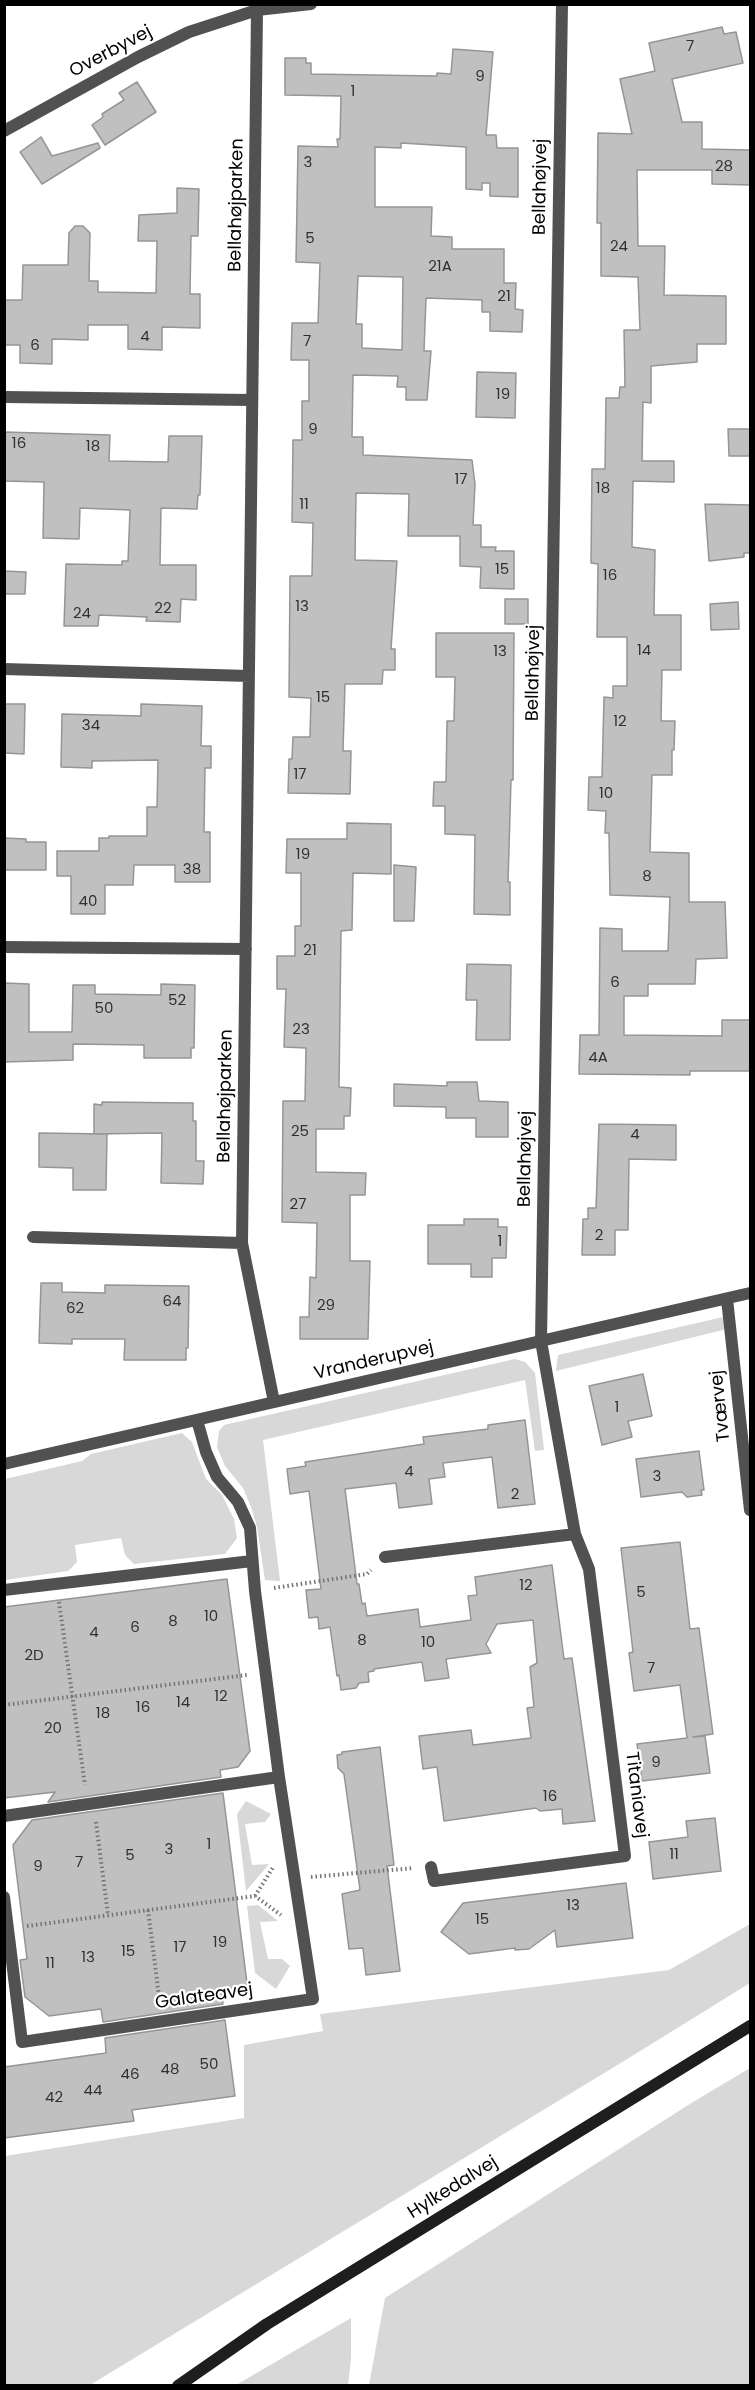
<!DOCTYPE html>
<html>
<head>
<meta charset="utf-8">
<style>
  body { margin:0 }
  #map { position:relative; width:755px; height:2390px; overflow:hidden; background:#fff; font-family:Poppins,sans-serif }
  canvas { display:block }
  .frame { position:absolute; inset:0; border:6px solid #000; pointer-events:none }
</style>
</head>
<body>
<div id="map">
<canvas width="755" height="2390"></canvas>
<div class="frame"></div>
</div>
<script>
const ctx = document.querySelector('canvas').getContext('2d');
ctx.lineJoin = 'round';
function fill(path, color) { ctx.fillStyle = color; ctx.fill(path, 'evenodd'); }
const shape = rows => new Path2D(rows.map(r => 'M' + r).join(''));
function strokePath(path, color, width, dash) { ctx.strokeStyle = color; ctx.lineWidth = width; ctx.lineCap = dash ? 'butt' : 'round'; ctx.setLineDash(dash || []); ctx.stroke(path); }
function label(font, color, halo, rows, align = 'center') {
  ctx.font = font + ' Poppins,sans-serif'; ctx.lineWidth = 4.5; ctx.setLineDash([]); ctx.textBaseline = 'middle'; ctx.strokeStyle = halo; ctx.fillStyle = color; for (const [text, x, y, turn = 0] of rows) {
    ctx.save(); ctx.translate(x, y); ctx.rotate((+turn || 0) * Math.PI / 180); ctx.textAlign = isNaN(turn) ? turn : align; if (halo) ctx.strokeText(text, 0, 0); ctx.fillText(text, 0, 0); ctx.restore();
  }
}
const green = shape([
  [723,1317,727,1329,556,1371,558,1355],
  [515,1359,525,1362,535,1373,544,1450,535,1451,525,1380,263,1440,280,1581,265,1580,257,1527,251,1507,243,1488,225,1466,217,1447,219,1431,224,1425],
  [182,1433,192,1442,206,1479,222,1495,234,1519,237,1538,225,1554,134,1564,125,1555,121,1538,75,1545,77,1562,68,1571,5,1580,5,1479,82,1461,91,1454],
  [246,1801,271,1814,265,1822,245,1824,252,1865,269,1864,246,1891,237,1814],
  [258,1905,278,1921,260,1922,268,1959,282,1959,290,1966,276,1989,255,1973,247,1906],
  [750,1924,750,1983,624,2061,90,2385,5,2385,5,2156,244,2118,244,2045,323,2031,320,2014,669,1970],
  [750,2068,750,2385,369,2385,385,2298,693,2102],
  [351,2318,351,2359,348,2385,236,2385]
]);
const building = shape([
  [722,27,724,34,736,32,743,63,672,79,682,122,702,122,702,149,750,150,750,185,712,184,712,170,637,170,638,246,665,246,664,295,726,296,726,344,697,344,697,362,651,366,651,403,643,402,642,461,674,461,674,482,633,481,632,547,655,550,654,615,681,615,681,670,662,670,661,721,675,721,674,750,672,750,672,775,652,775,650,852,689,853,689,902,725,902,727,958,696,959,695,984,648,984,648,996,624,996,624,1035,722,1036,722,1020,750,1020,750,1071,690,1071,690,1075,579,1074,580,1035,599,1035,600,928,622,929,622,951,668,951,670,897,610,895,609,833,605,833,606,811,588,810,589,777,602,777,604,697,613,698,613,686,627,686,627,637,597,637,598,564,591,563,592,469,605,469,606,398,619,398,620,387,625,387,624,330,640,330,638,277,601,276,601,223,597,223,598,133,632,134,620,79,655,71,649,43,722,27],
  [453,49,493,52,486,135,496,135,497,148,518,148,518,197,490,196,490,183,482,183,482,190,466,189,466,147,401,143,401,148,375,147,375,207,432,207,431,236,452,237,452,249,504,249,504,283,516,283,515,309,523,310,522,332,490,331,490,312,482,312,482,300,426,298,424,351,431,351,427,400,406,400,406,387,397,387,398,376,353,375,352,437,363,437,363,455,472,460,475,484,473,525,481,525,481,547,496,547,495,551,514,551,514,589,480,588,481,567,460,566,460,536,408,536,409,494,356,493,355,560,397,561,391,649,395,649,395,670,383,670,382,684,345,684,343,751,351,751,350,794,288,793,289,759,292,759,293,737,310,737,311,698,289,697,290,576,312,576,313,523,292,522,293,440,302,440,302,401,309,401,309,360,291,360,292,323,318,323,320,263,296,262,298,146,338,147,337,139,340,139,341,96,285,95,285,58,306,58,306,63,311,63,311,74,437,76,437,73,451,74,453,49],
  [358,276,403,277,402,350,362,348,362,324,356,324,358,276],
  [137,82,156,112,105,145,92,125,103,117,102,114,124,100,119,93,137,82],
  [41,137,52,156,98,143,100,148,42,184,20,152,41,137],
  [177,188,199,189,198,236,191,236,190,294,200,294,200,328,162,327,162,350,128,349,128,325,88,325,88,340,52,339,52,364,20,363,20,345,4,345,4,300,22,300,23,265,68,265,69,233,75,226,83,226,90,233,89,281,98,281,98,292,156,293,157,241,138,241,139,215,177,213,177,188],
  [477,372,516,373,515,418,476,417,477,372],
  [728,429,750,429,750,456,729,456,728,429],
  [4,432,110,435,109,461,168,462,169,436,202,436,200,495,198,495,197,509,161,508,160,565,196,565,196,600,181,599,180,622,146,621,147,617,99,615,98,626,64,626,66,564,122,565,122,561,128,561,130,510,80,508,79,539,43,538,44,482,4,481,4,432],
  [705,504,750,505,750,553,744,553,744,557,709,561,705,504],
  [4,571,26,572,25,594,4,594,4,571],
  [505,599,528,599,528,624,505,624,505,599],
  [738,602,739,629,711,630,710,604,738,602],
  [436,633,514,633,513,780,511,780,508,882,510,882,510,915,474,914,475,835,445,834,445,806,433,806,434,782,446,782,447,721,454,721,455,677,436,677,436,633],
  [4,704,25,704,24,754,4,753,4,704],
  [141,704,202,706,201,746,211,746,211,768,205,768,204,832,210,832,210,882,175,882,175,865,134,865,133,885,105,885,105,914,71,914,71,876,57,876,57,851,99,851,99,838,109,838,109,836,147,836,147,807,157,807,158,760,92,761,92,768,61,767,62,714,141,716,141,704],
  [347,823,391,824,391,874,353,873,352,930,341,931,339,1087,351,1088,350,1116,344,1116,344,1129,316,1129,316,1172,366,1173,365,1195,350,1195,350,1261,370,1261,368,1339,300,1339,300,1317,309,1317,310,1277,316,1278,317,1223,282,1222,283,1101,305,1101,306,1048,284,1047,286,989,277,989,277,956,295,956,295,926,301,926,301,873,286,873,287,839,347,839,347,823],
  [4,838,26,839,26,842,46,842,46,870,4,870,4,838],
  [394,865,416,867,414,921,394,921,394,865],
  [467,964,511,965,510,1040,476,1040,477,1000,466,1000,467,964],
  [4,983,29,984,29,1032,72,1032,73,985,95,985,95,994,161,995,161,984,195,985,194,1048,191,1048,191,1058,144,1058,144,1045,73,1044,73,1060,4,1062,4,983],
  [447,1082,477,1082,479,1101,508,1102,508,1137,476,1137,476,1118,446,1118,446,1107,394,1106,394,1084,447,1086,447,1082],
  [102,1102,193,1103,193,1121,196,1121,196,1161,204,1161,203,1184,161,1183,162,1133,94,1134,94,1104,102,1105,102,1102],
  [599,1124,676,1125,676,1160,629,1159,628,1230,615,1230,615,1255,582,1255,583,1219,588,1219,588,1208,596,1208,599,1124],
  [39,1133,107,1134,106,1190,73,1190,73,1168,39,1167,39,1133],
  [464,1219,498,1219,498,1227,507,1227,506,1258,492,1258,492,1277,471,1277,471,1264,428,1264,428,1225,464,1225,464,1219],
  [41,1283,62,1283,62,1292,105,1293,105,1285,189,1286,188,1348,186,1348,186,1360,124,1360,125,1339,72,1339,72,1344,39,1343,41,1283],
  [643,1374,652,1416,628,1421,632,1437,602,1445,589,1386,643,1374],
  [525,1420,535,1504,498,1508,492,1457,443,1463,445,1477,429,1479,432,1504,399,1508,396,1483,345,1489,357,1584,359,1584,362,1604,365,1603,367,1616,418,1609,420,1627,471,1620,468,1596,477,1595,475,1577,552,1565,564,1659,572,1658,595,1821,563,1824,562,1809,540,1811,536,1808,444,1821,437,1767,423,1769,419,1736,471,1730,473,1745,531,1738,527,1708,534,1707,530,1667,537,1663,533,1620,497,1624,486,1644,491,1653,446,1659,449,1678,425,1681,422,1662,374,1669,374,1671,368,1672,369,1682,359,1683,356,1688,341,1690,339,1675,337,1676,330,1627,319,1629,318,1617,309,1618,306,1590,321,1589,309,1491,290,1494,287,1469,306,1466,305,1462,424,1444,423,1437,488,1429,488,1425,525,1420],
  [699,1451,704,1490,701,1490,702,1495,687,1497,682,1492,641,1497,636,1459,699,1451],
  [680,1542,690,1629,699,1628,713,1734,693,1737,705,1736,710,1773,642,1781,637,1744,687,1738,680,1685,634,1691,629,1653,633,1652,621,1548,680,1542],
  [227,1579,250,1751,238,1767,220,1770,221,1777,48,1802,55,1792,4,1798,4,1607,227,1579],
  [380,1747,394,1865,387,1866,400,1971,366,1975,363,1948,349,1949,342,1894,360,1890,344,1774,338,1768,337,1755,342,1754,342,1752,380,1747],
  [223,1793,248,1991,222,1994,223,2004,103,2022,101,2009,49,2016,25,1997,20,1960,27,1959,13,1845,32,1820,223,1793],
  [715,1818,721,1871,653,1879,649,1842,688,1837,686,1821,715,1818],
  [626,1883,633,1938,557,1947,555,1930,529,1949,515,1950,515,1948,469,1954,441,1932,463,1903,626,1883],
  [225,2020,235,2096,132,2110,134,2121,4,2138,4,2067,106,2053,105,2038,225,2020]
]);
const path = shape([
  [274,1588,367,1574,371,1570],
  [59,1602,85,1785],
  [4,1705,247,1675],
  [96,1822,108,1915],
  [311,1877,414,1868],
  [255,1896,274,1866],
  [148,1910,160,2004],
  [27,1926,255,1896,281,1915]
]);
const street = shape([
  [257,10,242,1243,274,1402],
  [4,131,138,57,189,32,257,10,311,4],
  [4,397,252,400],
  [4,669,249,676],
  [4,947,246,949],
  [33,1237,242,1243],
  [727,1299,750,1510],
  [4,1464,750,1293],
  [385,1557,575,1534],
  [4,1590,252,1561],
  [4,1816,279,1777],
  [431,1867,434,1881,625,1856,589,1569,575,1534,541,1341,562,4],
  [4,1897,22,2042,313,1999,279,1777,255,1591,250,1528,238,1502,217,1477,206,1452,197,1420]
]);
const secondary = shape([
  [178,2386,267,2324,750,2026]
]);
const numberNames = [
  ["7",690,47],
  ["9",480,77],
  ["1",353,92],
  ["3",308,163],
  ["28",724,167],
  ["5",310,239],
  ["24",619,247],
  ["21A",440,267],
  ["21",504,297],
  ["4",145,337],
  ["7",307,342],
  ["6",35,346],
  ["19",503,395],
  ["9",313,430],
  ["16",19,444],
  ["18",93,447],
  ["17",461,480],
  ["18",603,489],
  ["11",304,505],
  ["15",502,570],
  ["16",610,576],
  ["13",302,607],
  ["22",163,609],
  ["24",82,614],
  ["14",644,651],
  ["13",500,652],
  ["15",323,698],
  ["12",620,722],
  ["34",91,726],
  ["17",300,775],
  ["10",606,794],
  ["19",303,855],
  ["38",192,870],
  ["8",647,877],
  ["40",88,902],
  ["21",310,951],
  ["6",615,983],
  ["52",177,1001],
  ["50",104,1009],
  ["23",301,1030],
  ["4A",598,1058],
  ["25",300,1132],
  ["4",635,1135],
  ["27",298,1205],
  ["2",599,1236],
  ["1",500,1242],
  ["64",172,1302],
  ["29",326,1306],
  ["62",75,1309],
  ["1",617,1408],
  ["4",409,1472],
  ["3",657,1477],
  ["2",515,1495],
  ["12",526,1586],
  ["5",641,1593],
  ["10",211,1617],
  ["8",173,1622],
  ["6",135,1628],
  ["4",94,1633],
  ["8",362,1641],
  ["10",428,1643],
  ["2D",34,1656],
  ["7",651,1669],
  ["12",221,1697],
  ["14",183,1703],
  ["16",143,1708],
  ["18",103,1714],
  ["20",53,1729],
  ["9",656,1763],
  ["16",550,1797],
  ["1",209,1845],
  ["3",169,1850],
  ["11",674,1855],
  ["5",130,1856],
  ["7",79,1863],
  ["9",38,1867],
  ["13",573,1906],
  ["15",482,1920],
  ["19",220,1943],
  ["17",180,1948],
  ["15",128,1952],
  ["13",88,1958],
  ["11",50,1964],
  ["50",209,2065],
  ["48",170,2070],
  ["46",130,2075],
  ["44",93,2091],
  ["42",54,2098]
];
const streetNames = [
  ["Overbyvej",111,52,-28],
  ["Bellahøjvej",541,187,-89],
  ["Bellahøjparken",237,205,-89],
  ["Bellahøjvej",534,673,-89],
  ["Bellahøjparken",226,1096,-89],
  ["Bellahøjvej",526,1159,-89],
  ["Vranderupvej",374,1361,-13],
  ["Tværvej",721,1406,-96],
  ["Titaniavej",636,1795,83],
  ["Galateavej",204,1997,-8],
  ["Hylkedalvej",453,2188,-32]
];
fill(green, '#d8d8d8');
fill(building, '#c0c0c0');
strokePath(building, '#959595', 1.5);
strokePath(path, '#737373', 4, [1.5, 3]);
strokePath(street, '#515151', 12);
strokePath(secondary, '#1e1e1e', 12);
label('15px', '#303030', null, numberNames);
label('18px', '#000', '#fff', streetNames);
</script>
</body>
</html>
